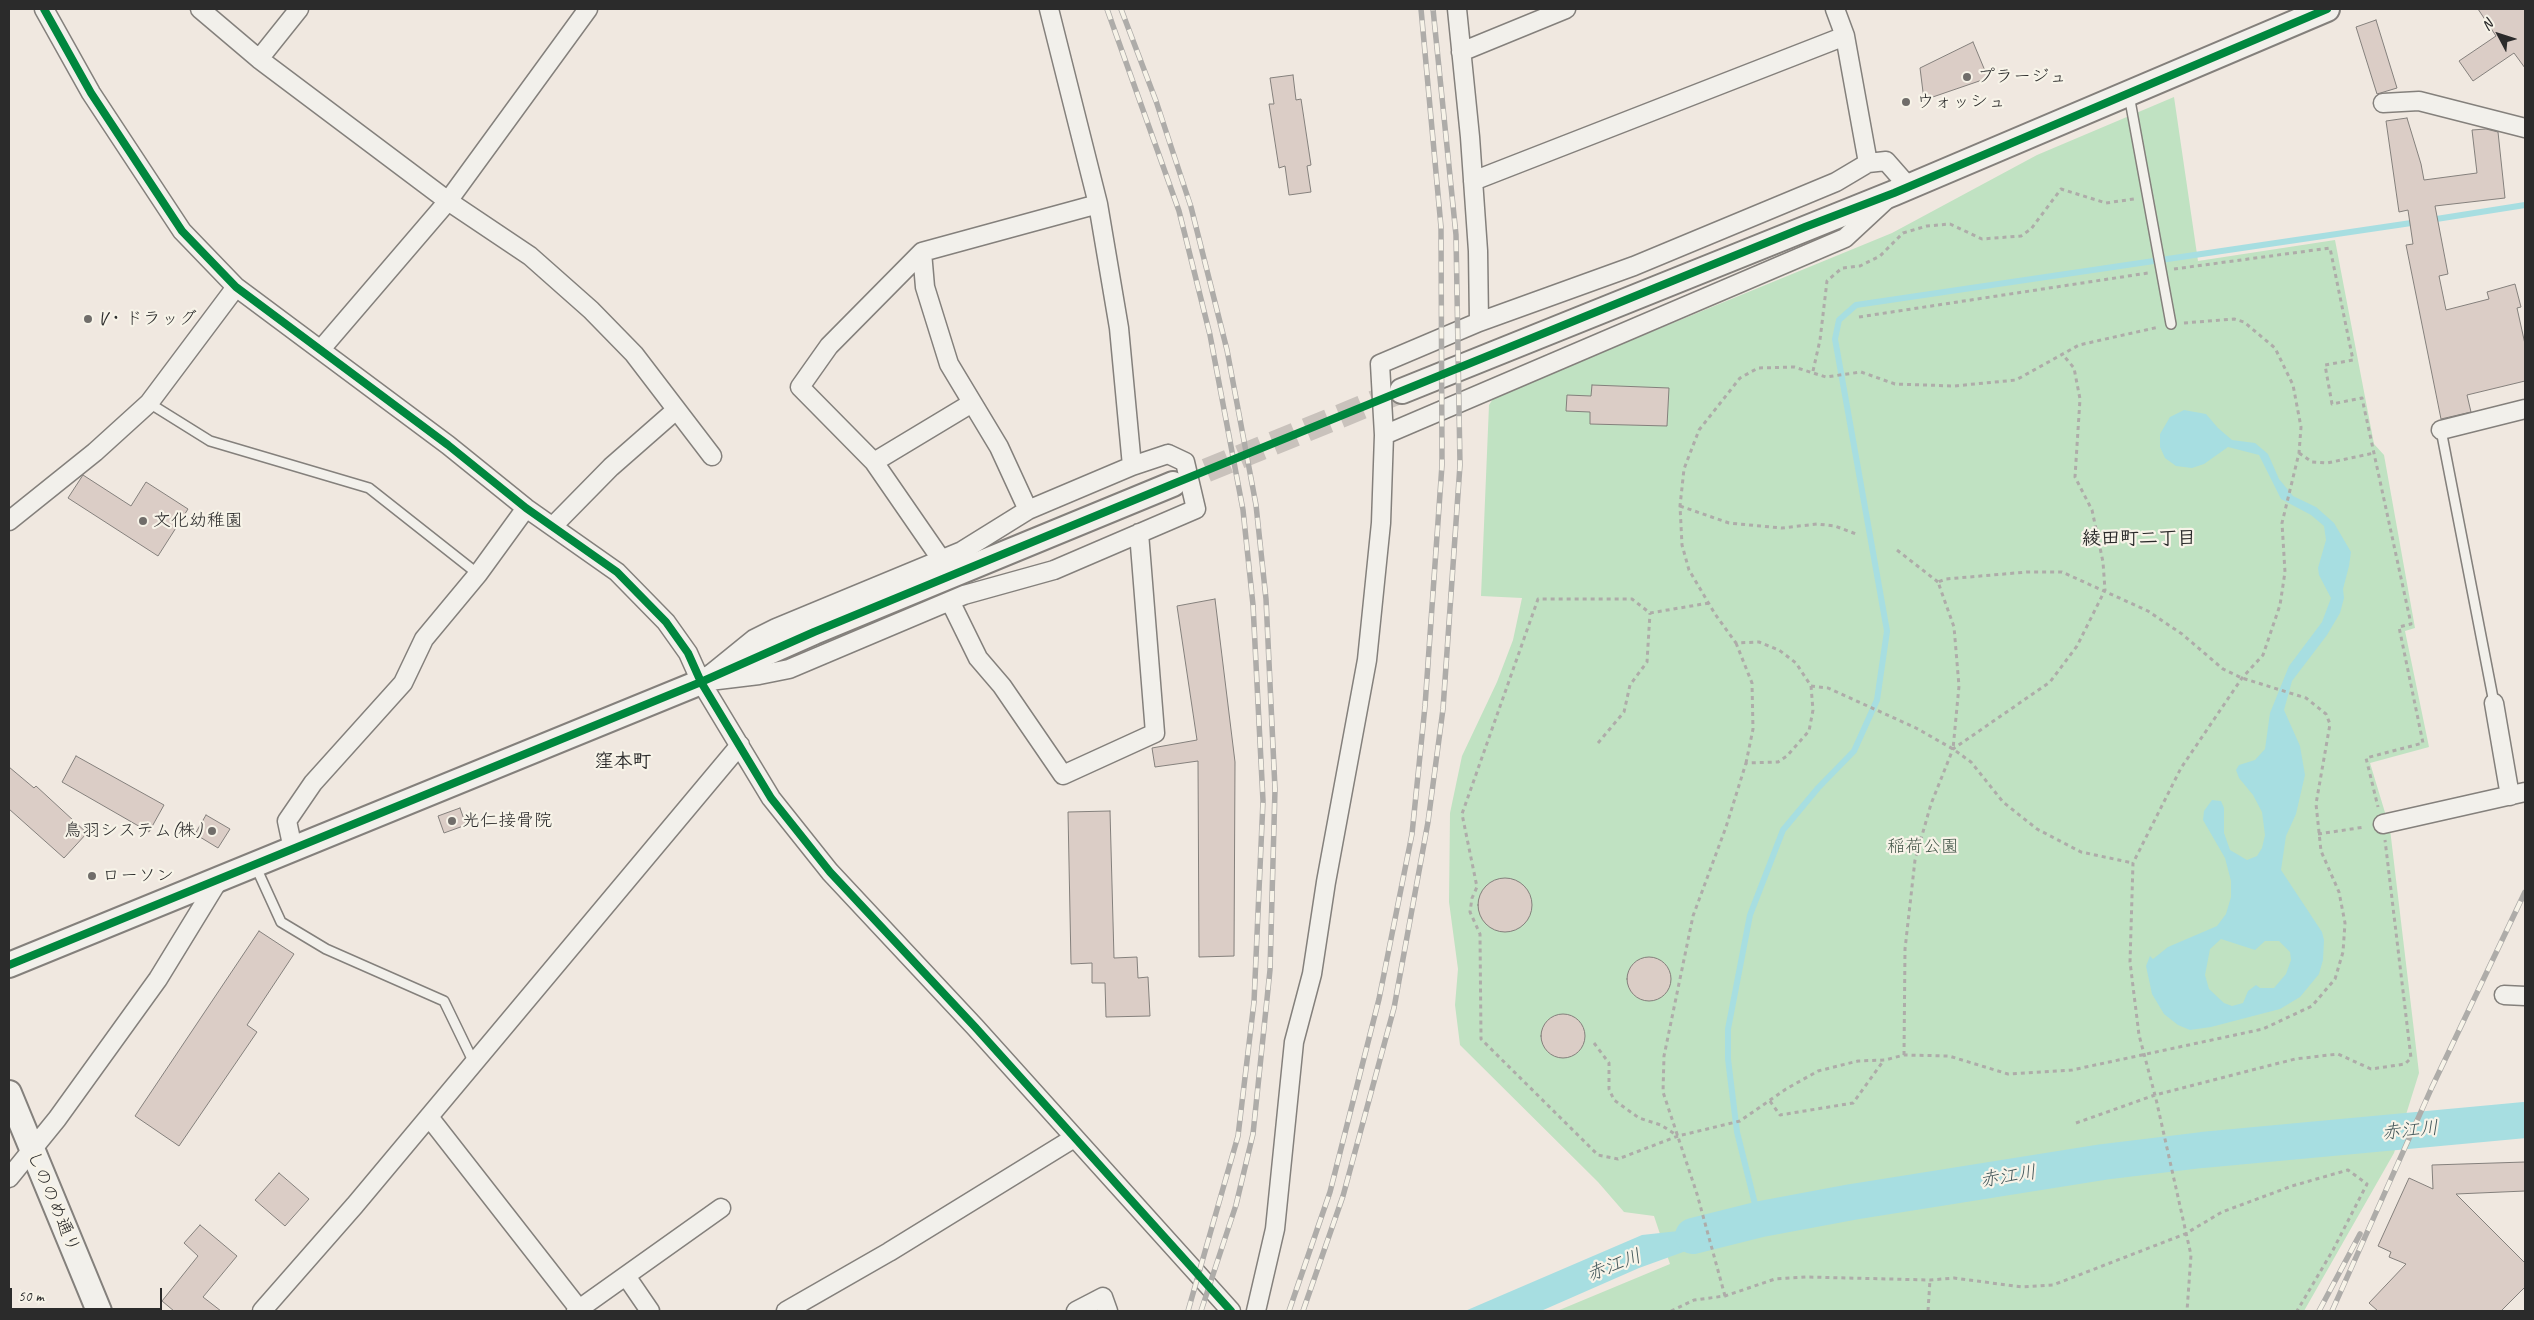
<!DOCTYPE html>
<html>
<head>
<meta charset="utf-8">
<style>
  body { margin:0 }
  #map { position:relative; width:2534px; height:1320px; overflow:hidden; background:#f0e8e0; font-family:Caveat,sans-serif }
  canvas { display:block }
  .frame { position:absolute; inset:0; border:10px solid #2b2b2b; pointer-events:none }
  .north { position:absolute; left:2474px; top:10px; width:50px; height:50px; -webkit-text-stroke:4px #f7f3e8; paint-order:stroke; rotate:310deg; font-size:14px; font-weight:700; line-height:20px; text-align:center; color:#2b2b2b }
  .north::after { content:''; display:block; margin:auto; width:18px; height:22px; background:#2b2b2b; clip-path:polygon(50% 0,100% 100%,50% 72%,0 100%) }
  .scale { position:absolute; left:10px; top:1288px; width:152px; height:22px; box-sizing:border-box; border:2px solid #2b2b2b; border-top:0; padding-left:6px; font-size:15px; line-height:18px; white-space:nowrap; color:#2b2b2b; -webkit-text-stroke:4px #f7f3e8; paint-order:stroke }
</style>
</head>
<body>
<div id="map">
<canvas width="2534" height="1320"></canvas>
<div class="frame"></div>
<div class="north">N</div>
<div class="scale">50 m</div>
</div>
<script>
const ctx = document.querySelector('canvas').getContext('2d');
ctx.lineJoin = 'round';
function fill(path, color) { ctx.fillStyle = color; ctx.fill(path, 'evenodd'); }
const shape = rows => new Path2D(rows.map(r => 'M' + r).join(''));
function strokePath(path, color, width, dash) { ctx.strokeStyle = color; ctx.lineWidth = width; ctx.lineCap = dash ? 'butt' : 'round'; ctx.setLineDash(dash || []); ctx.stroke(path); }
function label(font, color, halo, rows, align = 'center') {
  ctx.font = font + ' Caveat,"Klee One",sans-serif'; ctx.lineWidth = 4.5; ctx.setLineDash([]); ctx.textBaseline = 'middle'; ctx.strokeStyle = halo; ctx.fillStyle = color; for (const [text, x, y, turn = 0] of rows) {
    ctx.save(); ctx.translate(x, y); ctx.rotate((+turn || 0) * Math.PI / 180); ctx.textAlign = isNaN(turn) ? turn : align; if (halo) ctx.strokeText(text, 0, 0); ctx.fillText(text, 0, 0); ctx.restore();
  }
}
const green = shape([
  [2174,97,2198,261,2335,240,2374,444,2384,455,2415,628,2405,631,2429,747,2370,763,2390,829,2419,1073,2394,1153,2304,1311,1557,1311,1670,1264,1654,1216,1624,1212,1598,1182,1460,1045,1455,1005,1458,969,1449,902,1450,813,1462,756,1497,682,1513,640,1522,598,1481,596,1489,405,1495,396,1892,233,2037,155]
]);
const water = shape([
  [2184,410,2206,414,2218,428,2232,440,2255,443,2268,454,2279,479,2293,496,2316,507,2334,523,2351,552,2349,566,2343,589,2344,598,2340,613,2327,635,2292,681,2284,710,2300,746,2305,775,2296,814,2286,836,2281,870,2322,932,2324,940,2323,960,2319,974,2300,997,2280,1009,2211,1027,2190,1030,2178,1025,2164,1014,2152,994,2146,966,2150,956,2153,959,2168,947,2217,926,2226,914,2231,897,2231,881,2225,858,2203,820,2204,811,2212,800,2221,801,2224,808,2224,833,2230,850,2247,860,2257,856,2262,848,2265,835,2262,812,2253,795,2239,778,2236,770,2239,765,2255,760,2265,749,2270,713,2289,666,2322,622,2331,598,2319,575,2318,568,2326,540,2324,526,2311,515,2281,499,2259,455,2228,447,2204,464,2192,468,2176,466,2165,458,2160,447,2160,434,2170,417],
  [2221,939,2255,950,2265,941,2279,941,2290,952,2291,960,2286,974,2274,988,2260,988,2256,985,2248,991,2243,1003,2232,1006,2224,1003,2209,989,2205,975,2210,949],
  [1769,1221,1639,1268,1541,1311,1465,1311,1642,1235]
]);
const stream = shape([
  [2430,220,2525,205],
  [1761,1219,1755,1204,1737,1132,1728,1059,1728,1029,1750,915,1783,830,1818,788,1854,751,1877,700,1887,631,1835,339,1839,320,1856,305,2418,222]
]);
const river = shape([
  [1693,1236,1761,1219,1852,1202,2103,1162,2202,1150,2525,1120]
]);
const building = shape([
  [2478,9,2525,9,2525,68,2514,53,2473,81,2459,61,2496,36,2478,9],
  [2376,20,2397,88,2377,94,2356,27,2376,20],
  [1973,42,1988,78,1924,100,1920,68,1973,42],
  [1293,75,1296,100,1301,99,1311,165,1307,166,1311,192,1289,195,1285,166,1279,168,1269,104,1274,104,1270,78,1293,75],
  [2407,118,2421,164,2424,180,2477,173,2472,130,2486,129,2498,132,2505,198,2435,206,2448,274,2439,276,2446,310,2489,299,2487,292,2515,284,2521,307,2517,308,2525,344,2525,381,2467,395,2471,412,2441,419,2406,245,2413,244,2408,210,2399,212,2386,121,2407,118],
  [1592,385,1669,388,1667,426,1590,424,1590,412,1566,411,1567,395,1591,396,1592,385],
  [83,475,131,506,146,482,188,509,158,556,68,498,83,475],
  [1215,599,1235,762,1234,956,1199,957,1198,761,1155,767,1152,748,1197,740,1177,606,1215,599],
  [76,756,164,805,149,832,62,782,76,756],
  [9,767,34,788,36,786,87,833,64,858,9,809,9,767],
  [460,808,466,825,444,833,438,816,460,808],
  [1110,811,1114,958,1137,957,1138,978,1148,977,1150,1016,1106,1017,1105,983,1092,983,1092,963,1071,964,1068,812,1110,811],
  [206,815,230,829,218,848,195,834,206,815],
  '1478 905a27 27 0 1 1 54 0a27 27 0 1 1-54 0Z',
  [259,931,294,954,247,1025,257,1032,179,1146,135,1116,259,931],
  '1627 979a22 22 0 1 1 44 0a22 22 0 1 1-44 0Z',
  '1541 1036a22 22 0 1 1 44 0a22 22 0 1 1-44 0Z',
  [2525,1162,2525,1191,2456,1194,2525,1263,2525,1287,2501,1311,2378,1311,2369,1303,2406,1264,2389,1257,2391,1252,2378,1246,2409,1178,2433,1189,2432,1165,2525,1162],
  [279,1173,309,1199,285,1226,255,1200,279,1173],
  [200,1225,237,1256,203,1297,221,1311,174,1311,162,1301,198,1256,184,1243,200,1225]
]);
const secondaryTunnel = shape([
  [1173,484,1402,391]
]);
const path = shape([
  [2174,269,2330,248,2353,360,2325,365,2332,404,2362,398,2411,624,2399,627,2423,743,2366,758,2378,807],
  [1859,317,2148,273],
  [2184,323,2234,319,2244,322,2275,348,2293,385,2301,427,2299,453,2282,523,2285,572,2280,605,2263,655,2242,678,2181,768,2133,863,2130,962,2139,1035,2156,1099,2191,1255,2187,1311],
  [1813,371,1820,340,1827,281,1842,268,1860,266,1880,256,1903,233,1927,226,1950,224,1982,239,2021,236,2031,229,2061,189,2106,203,2134,199],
  [2299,453,2312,462,2327,463,2374,453],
  [1680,506,1729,523,1782,528,1817,524,1835,526,1856,534],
  [1897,550,1938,582],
  [1709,603,1650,613,1632,599,1538,599,1462,814,1477,887,1472,898,1470,912,1480,934,1481,1039,1598,1155,1618,1159,1678,1136,1740,1121,1786,1089,1818,1071,1858,1061,1885,1060,1904,1055,1949,1056,2008,1074,2072,1070,2263,1029,2312,1006,2335,979,2343,952,2345,923,2339,892,2321,851,2316,804,2330,724,2326,714,2306,698,2242,678,2223,669,2182,634,2148,611,2062,572,2027,572,1946,579,1938,582,1954,627,1959,686,1953,749],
  [1736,643,1752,683,1753,729,1746,763],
  [1811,686,1828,688,1916,728,1953,749,1971,762,2003,802,2037,829,2081,852,2133,863],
  [1598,743,1624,712,1630,685,1647,662,1650,613],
  [2318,834,2365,827],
  [1594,1043,1609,1063,1609,1089,1614,1100,1639,1118,1661,1125,1678,1136],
  [1904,1055,1905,949,1915,860,1931,804,1953,749,2050,682,2077,646,2105,590,2103,562,2092,510,2075,477,2080,399,2074,368,2063,355],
  [1770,1101,1780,1115,1853,1103,1884,1060],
  [2076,1123,2155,1095,2295,1059,2338,1054,2371,1069,2405,1064,2411,1058,2385,840],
  [1725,1296,1697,1194,1663,1092,1664,1056,1693,916,1726,827,1746,763,1778,762,1787,756,1809,731,1813,710,1811,686,1796,663,1779,650,1759,642,1736,643,1715,614,1689,570,1682,545,1680,506,1684,469,1699,430,1740,378,1758,368,1794,367,1826,377,1861,372,1895,384,1954,386,2016,380,2079,345,2159,327],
  [1671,1311,1694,1300,1725,1296,1775,1279,1807,1277,1930,1280,1954,1278,2022,1287,2053,1285,2185,1234,2222,1212,2292,1186,2348,1170,2367,1184,2333,1250,2297,1311],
  [1928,1311,1930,1280]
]);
const lane = shape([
  [2129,95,2171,324],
  [149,403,210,441,369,488,478,574],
  [2441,430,2494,703],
  [255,865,281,922,326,949,444,1001,474,1063]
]);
const street = shape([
  [44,9,91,93,182,231,236,287,448,445,526,508,617,572,666,622,688,653,701,682,771,798,830,872,975,1027,1231,1311],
  [200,9,259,59,448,201,530,256,591,310,634,354,712,456],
  [1049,9,1098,204,1119,328,1132,466],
  [1835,9,1845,36,1868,163],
  [1461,52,1566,9],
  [259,59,299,9],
  [2383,103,2419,101,2525,128],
  [1473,181,1845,36],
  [922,252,925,287,949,364,999,447,1028,510],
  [1479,322,1634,266,1836,182,1868,163,1886,161,1908,186],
  [322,348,448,201,588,9],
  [2441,430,2525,409],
  [1384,435,1845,238,1886,200],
  [1168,454,1185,462,1196,509,1054,570,964,595,789,669,759,675,701,682,754,639,776,628,962,551,1028,510,1132,466,1168,454],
  [874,462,972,403],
  [9,521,95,452,149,403,236,287],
  [553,526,611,467,676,410],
  [941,559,874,462,800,387,829,346,922,252,1098,204],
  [950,601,978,658,1002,686,1063,775,1155,733,1139,533],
  [2494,703,2510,796],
  [2383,824,2525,792],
  [293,849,287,821,313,783,403,683,424,639,478,574,526,508],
  [2504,995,2525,996],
  [429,1117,579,1309,576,1311],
  [9,1178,57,1119,158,979,218,881],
  [626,1276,650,1311],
  [579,1309,721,1208],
  [262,1311,355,1205,740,745],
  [786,1311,889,1252,1074,1138],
  [1076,1311,1103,1297,1108,1311],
  [1256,1311,1275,1229,1294,1042,1312,974,1326,882,1367,660,1381,523,1384,435,1380,364,1479,322,1478,251,1470,137,1457,9]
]);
const secondary = shape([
  [1402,391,1894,193,2327,9],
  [9,965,701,682,814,632,1173,484],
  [9,1093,99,1311]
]);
const rail = shape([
  [1107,9,1179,211,1210,335,1243,510,1253,605,1263,801,1254,1002,1238,1136,1188,1311],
  [1121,9,1156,101,1191,207,1227,350,1256,505,1266,599,1275,789,1270,970,1253,1134,1236,1205,1201,1311],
  [1289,1311,1330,1192,1379,999,1412,834,1425,706,1442,465,1441,227,1421,9],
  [1303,1311,1343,1196,1394,1008,1428,822,1443,709,1460,465,1456,235,1433,9],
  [2319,1311,2360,1234],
  [2332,1311,2432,1087,2525,892]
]);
const cycleway = shape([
  [44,9,91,93,182,231,236,287,448,445,526,508,617,572,666,622,688,653,701,682,771,798,830,872,975,1027,1231,1311],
  [9,965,701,682,814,632,1173,484,1805,227,1894,193,2327,9]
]);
const markers = [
  [1967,77,5,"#706d6a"],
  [1906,102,5,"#706d6a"],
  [88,319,5,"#706d6a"],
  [143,521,5,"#706d6a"],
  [452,821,5,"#706d6a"],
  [212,831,5,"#706d6a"],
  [92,876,5,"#706d6a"]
];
const poiNames = [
  ["プラージュ",1977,77],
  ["ウォッシュ",1916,102],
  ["V・ドラッグ",98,319],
  ["文化幼稚園",153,521],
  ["光仁接骨院",462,821],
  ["鳥羽システム(株)",202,831,"right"],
  ["ローソン",102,876]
];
const parkNames = [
  ["稲荷公園",1923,847]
];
const streetNames = [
  ["しののめ通り",53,1202,67]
];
const neighbourhoodNames = [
  ["綾田町二丁目",2139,539],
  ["窪本町",623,762]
];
const waterNames = [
  ["赤江川",2410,1131,-5],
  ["赤江川",2008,1177,-9],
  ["赤江川",1614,1266,-21]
];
fill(green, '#c0e2c2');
fill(water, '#a7dee1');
strokePath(stream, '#a7dee1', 6);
strokePath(river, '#a7dee1', 36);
fill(building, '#dbcdc6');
strokePath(building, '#84807c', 1);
strokePath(secondaryTunnel, '#c9c2bc', 24, [24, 12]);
strokePath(lane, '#84807c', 12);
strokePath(street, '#84807c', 21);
strokePath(secondary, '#84807c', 28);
strokePath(path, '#aeaca9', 3, [4, 4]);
strokePath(lane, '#f2f0eb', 9);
strokePath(street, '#f2f0eb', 18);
strokePath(secondary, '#f2f0eb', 24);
strokePath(rail, '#aeaca9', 5.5);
strokePath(rail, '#f7f3e8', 4, [11]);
strokePath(cycleway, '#00873e', 8);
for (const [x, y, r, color] of markers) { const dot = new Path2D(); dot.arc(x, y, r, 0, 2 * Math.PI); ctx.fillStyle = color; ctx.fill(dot); strokePath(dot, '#f7f3e8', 2); }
label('18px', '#2b2b2b', '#f7f3e8', poiNames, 'left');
label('18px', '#46584b', '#f7f3e8', parkNames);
label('18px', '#2b2b2b', '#f7f3e8', streetNames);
label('bold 19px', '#2b2b2b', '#f7f3e8', neighbourhoodNames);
label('italic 19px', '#425659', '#f7f3e8', waterNames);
</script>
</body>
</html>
